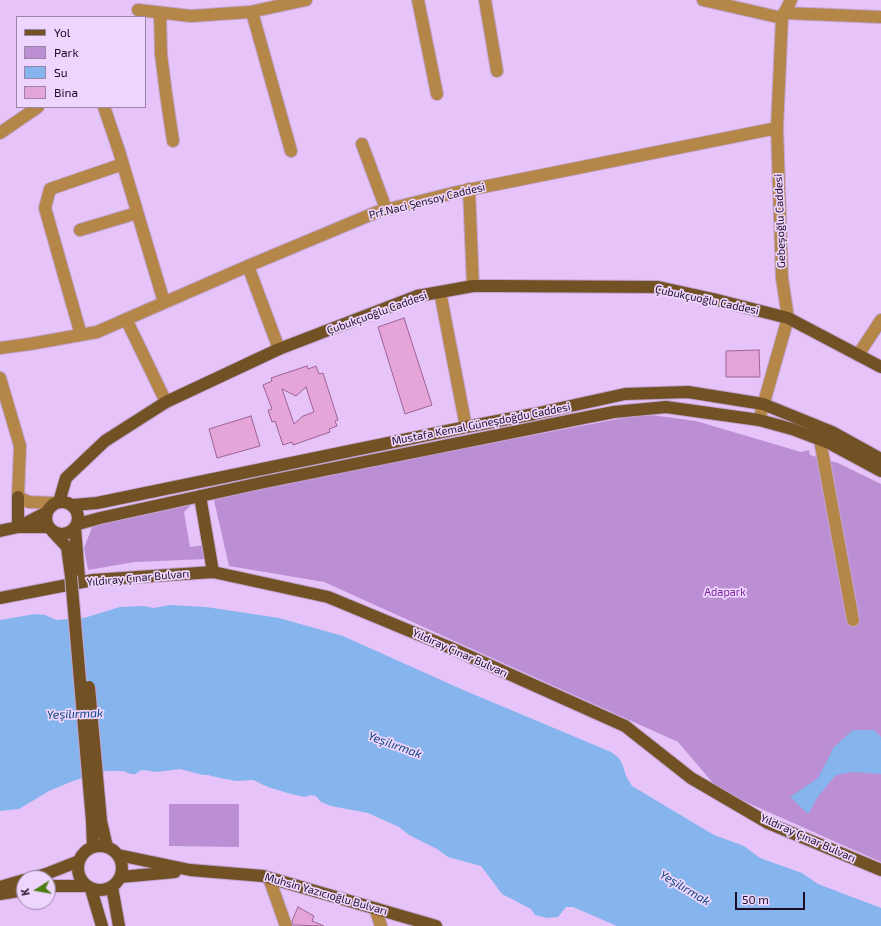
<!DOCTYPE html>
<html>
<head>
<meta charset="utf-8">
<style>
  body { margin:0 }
  #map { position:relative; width:881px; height:926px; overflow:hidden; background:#e6c4f9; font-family:"Exo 2",sans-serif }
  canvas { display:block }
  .legend { position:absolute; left:16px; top:16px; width:130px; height:92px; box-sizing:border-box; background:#eed5fd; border:1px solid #9a85a7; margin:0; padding:5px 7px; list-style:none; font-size:12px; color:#1d0d25 }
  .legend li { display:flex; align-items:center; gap:8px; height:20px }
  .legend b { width:20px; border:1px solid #9a85a7 }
  .north { position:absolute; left:16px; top:870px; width:40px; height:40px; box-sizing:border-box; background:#eed5fd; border:1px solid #9a85a7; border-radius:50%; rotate:259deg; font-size:11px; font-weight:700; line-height:16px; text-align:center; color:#1d0d25 }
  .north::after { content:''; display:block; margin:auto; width:14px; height:18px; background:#4a7e12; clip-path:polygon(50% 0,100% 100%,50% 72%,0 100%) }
  .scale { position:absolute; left:735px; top:892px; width:70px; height:18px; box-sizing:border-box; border:2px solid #1d0d25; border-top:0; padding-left:5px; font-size:12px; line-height:14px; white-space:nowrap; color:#1d0d25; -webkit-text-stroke:3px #eed5fd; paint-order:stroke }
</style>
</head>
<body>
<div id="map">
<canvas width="881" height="926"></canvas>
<ul class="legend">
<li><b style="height:5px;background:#725225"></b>Yol</li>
<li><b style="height:11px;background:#bc8fd5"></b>Park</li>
<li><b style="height:11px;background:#86b5ed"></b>Su</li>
<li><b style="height:11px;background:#e5a5d9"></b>Bina</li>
</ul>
<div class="north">K</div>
<div class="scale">50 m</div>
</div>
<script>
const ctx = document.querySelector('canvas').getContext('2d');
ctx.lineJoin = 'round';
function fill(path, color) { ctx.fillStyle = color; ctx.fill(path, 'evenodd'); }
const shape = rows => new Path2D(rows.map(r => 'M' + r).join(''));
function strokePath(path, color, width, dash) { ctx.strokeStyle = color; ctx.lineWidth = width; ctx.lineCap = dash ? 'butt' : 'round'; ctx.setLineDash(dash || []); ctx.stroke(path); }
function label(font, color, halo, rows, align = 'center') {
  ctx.font = font + ' "Exo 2",sans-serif'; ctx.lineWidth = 3.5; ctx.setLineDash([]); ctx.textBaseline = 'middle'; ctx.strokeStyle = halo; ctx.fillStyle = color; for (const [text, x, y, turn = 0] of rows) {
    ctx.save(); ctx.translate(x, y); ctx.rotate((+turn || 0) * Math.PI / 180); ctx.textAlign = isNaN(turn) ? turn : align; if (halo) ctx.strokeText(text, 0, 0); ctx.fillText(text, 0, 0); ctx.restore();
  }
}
const green = shape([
  [644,414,696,421,801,452,809,450,810,455,838,463,881,484,881,862,719,790,678,742,324,582,229,566,213,496],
  [181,503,191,505,184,512,190,547,204,545,207,559,135,562,88,570,84,548,93,525],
  [169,804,239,804,239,847,169,846]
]);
const water = shape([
  [169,605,206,607,279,618,343,636,461,689,611,752,619,758,623,766,626,776,632,786,714,835,744,846,760,858,802,873,818,884,881,908,881,926,617,926,573,907,566,907,558,917,547,918,535,915,531,909,502,894,481,866,448,857,437,849,409,835,399,827,368,813,331,806,321,802,316,796,310,795,305,797,291,794,268,787,253,780,236,781,220,778,208,775,203,775,180,769,157,772,143,770,139,771,136,774,131,774,123,771,105,771,73,781,49,791,19,809,0,811,0,620,35,614,45,615,56,620,84,618,120,607,144,606,154,608],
  [853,730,874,730,881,737,881,774,852,772,836,775,819,795,808,814,790,797,818,778,834,747]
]);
const building = shape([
  [404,318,432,405,405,414,378,327,404,318],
  [759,350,760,377,726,377,726,351,759,350],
  [307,366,308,369,316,366,319,374,323,373,338,420,335,421,337,426,329,429,330,432,293,445,292,442,283,445,275,421,272,422,268,410,272,409,263,385,272,381,271,378,307,366],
  [306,387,314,412,303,416,294,424,282,389,296,396,306,387],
  [251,416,260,446,217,458,209,429,251,416],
  [298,907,314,916,312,921,324,926,293,925,292,921,298,907]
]);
const minor = shape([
  [418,0,437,94],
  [485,0,497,71],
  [703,0,782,18],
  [138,10,191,16,250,12,306,0],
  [252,12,291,151],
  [160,13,161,54,166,94,173,141],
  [784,13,881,17],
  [104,107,119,151,164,302],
  [0,133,38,107],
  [362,144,386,209],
  [469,189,473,286],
  [80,230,137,213],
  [248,266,279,349],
  [440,292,466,427],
  [126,319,166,402],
  [81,335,45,208,50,189,123,164],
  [0,348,30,344,97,332,248,266,377,212,453,193,777,128],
  [858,355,881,320],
  [0,378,20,446,18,497,29,502,55,503],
  [759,420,788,318,782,278,777,128,782,18,791,0],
  [820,440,853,620],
  [269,878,286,926],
  [375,908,381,926]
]);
const major = shape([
  [200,496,213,572],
  [18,497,18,527,49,527],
  '46 518a16 16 0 1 1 32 0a16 16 0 1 1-32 0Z',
  [59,502,66,478,105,441,166,402,279,349,417,296,440,292,473,286,497,286,658,287,713,299,788,318,881,367],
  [73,505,97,503,466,427,534,414,625,394,688,392,763,404,832,432,881,459],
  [78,524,100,518,260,483,588,417,614,412,666,407,759,420,792,429,829,443,881,471],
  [75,528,79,578],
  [0,531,18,527,47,512],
  [53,532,67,547,71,576],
  [0,598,93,580,213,572,328,597,451,648,625,726,691,778,768,823,881,870],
  [92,821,93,847],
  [101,821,107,847],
  '78 868a22 22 0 1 1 44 0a22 22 0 1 1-44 0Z',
  [118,855,190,870,263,876,436,926],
  [120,877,175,872],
  [32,878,46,874,79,861],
  [48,886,85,886],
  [0,887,24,880],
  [112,887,119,926],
  [91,889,102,926],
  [0,894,24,890]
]);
const majorBridge = shape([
  [71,576,92,821],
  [89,687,101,821]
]);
const streetNames = [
  ["Prf.Naci Şensoy Caddesi",427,201,-14],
  ["Gebeşoğlu Caddesi",780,221,-92],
  ["Çubukçuoğlu Caddesi",707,300,12],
  ["Çubukçuoğlu Caddesi",377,313,-20],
  ["Mustafa Kemal Güneşdoğdu Caddesi",481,424,-11],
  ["Yıldıray Çınar Bulvarı",138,578,-5],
  ["Yıldıray Çınar Bulvarı",460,653,24],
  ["Yıldıray Çınar Bulvarı",808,838,24],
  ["Muhsin Yazıcıoğlu Bulvarı",326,894,16]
];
const parkNames = [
  ["Adapark",725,592]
];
const waterNames = [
  ["Yeşilırmak",75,714,-2],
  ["Yeşilırmak",395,745,20],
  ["Yeşilırmak",685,888,31]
];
fill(green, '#bc8fd5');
fill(water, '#86b5ed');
fill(building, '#e5a5d9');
strokePath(building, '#9d6293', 1);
strokePath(minor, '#c2a3d3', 14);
strokePath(major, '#c2a3d3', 14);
strokePath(minor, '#b48647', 12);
strokePath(major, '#725225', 12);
strokePath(majorBridge, '#c2a3d3', 14, []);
strokePath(majorBridge, '#725225', 12);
label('11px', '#1d0d25', '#eed5fd', streetNames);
label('11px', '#7b279f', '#eed5fd', parkNames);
label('italic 12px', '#08447e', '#eed5fd', waterNames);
</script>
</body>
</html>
